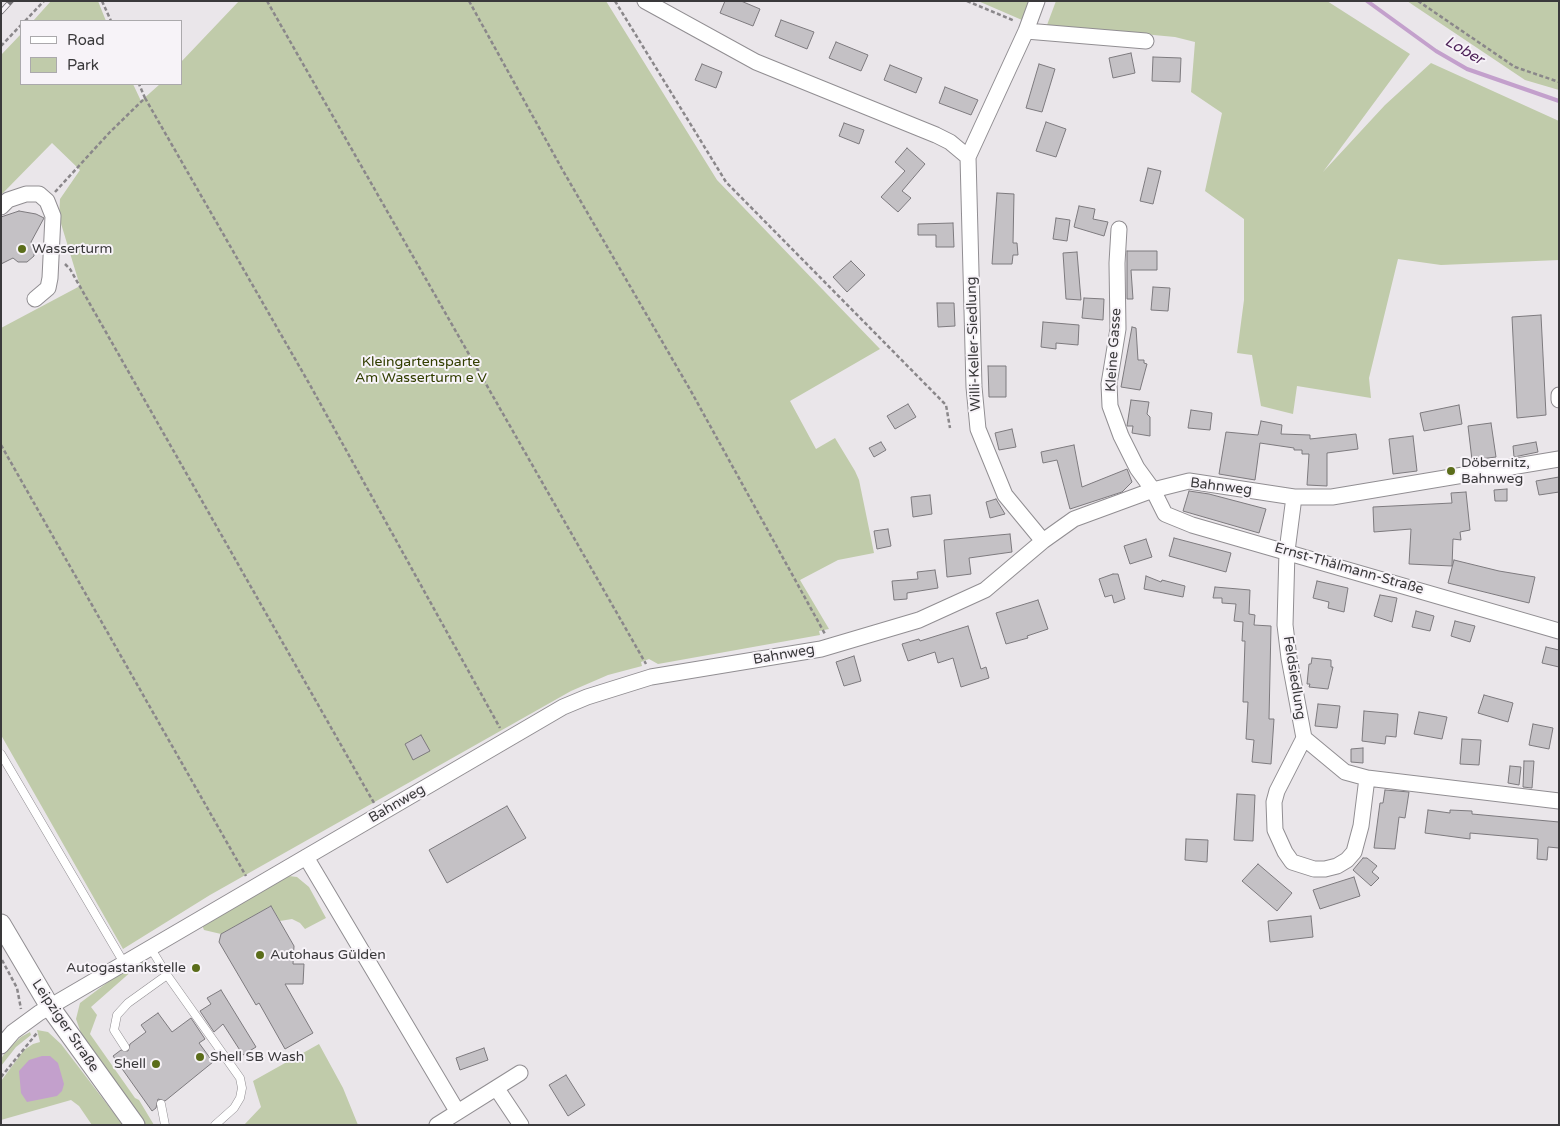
<!DOCTYPE html>
<html>
<head>
<meta charset="utf-8">
<style>
  body { margin:0 }
  #map { position:relative; width:1560px; height:1126px; overflow:hidden; background:#eae6ea; font-family:"Varela Round",sans-serif }
  canvas { display:block }
  .frame { position:absolute; inset:0; border:2px solid #3a393b; pointer-events:none }
  .legend { position:absolute; left:20px; top:20px; width:162px; height:65px; box-sizing:border-box; background:#f7f3f8; border:1px solid #aba9ac; margin:0; padding:6px 9px; list-style:none; font-size:15px; color:#3a393b }
  .legend li { display:flex; align-items:center; gap:10px; height:25px }
  .legend b { width:25px; border:1px solid #aba9ac }
</style>
</head>
<body>
<div id="map">
<canvas width="1560" height="1126"></canvas>
<div class="frame"></div>
<ul class="legend">
<li><b style="height:6px;background:#fff"></b>Road</li>
<li><b style="height:14px;background:#c0cbaa"></b>Park</li>
</ul>
</div>
<script>
const ctx = document.querySelector('canvas').getContext('2d');
ctx.lineJoin = 'round';
function fill(path, color) { ctx.fillStyle = color; ctx.fill(path, 'evenodd'); }
const shape = rows => new Path2D(rows.map(r => 'M' + r).join(''));
function strokePath(path, color, width, dash) { ctx.strokeStyle = color; ctx.lineWidth = width; ctx.lineCap = dash ? 'butt' : 'round'; ctx.setLineDash(dash || []); ctx.stroke(path); }
function label(font, color, halo, rows, align = 'center') {
  ctx.font = font + ' "Varela Round",sans-serif'; ctx.lineWidth = 4; ctx.setLineDash([]); ctx.textBaseline = 'middle'; ctx.strokeStyle = halo; ctx.fillStyle = color; for (const [text, x, y, turn = 0] of rows) {
    ctx.save(); ctx.translate(x, y); ctx.rotate((+turn || 0) * Math.PI / 180); ctx.textAlign = isNaN(turn) ? turn : align; if (halo) ctx.strokeText(text, 0, 0); ctx.fillText(text, 0, 0); ctx.restore();
  }
}
const green = shape([
  [51,1,98,1,106,21,33,21],
  [239,1,606,1,717,180,880,349,790,401,816,449,835,438,855,471,859,480,874,553,838,560,800,580,829,629,819,631,820,635,658,664,649,659,641,662,642,666,608,675,571,691,210,895,123,949,1,735,1,328,80,286,59,217,60,199,80,170,52,143,1,195,1,55,21,34,21,84,133,84,141,101,160,84,181,84,181,62],
  [978,1,1029,1,1022,20],
  [1056,1,1327,1,1410,54,1323,172,1385,105,1431,63,1559,121,1559,260,1441,265,1398,259,1369,378,1371,398,1297,386,1293,414,1261,406,1252,355,1237,353,1244,300,1244,219,1205,191,1222,113,1191,92,1195,42,1175,37,1047,25],
  [1407,1,1559,1,1559,90,1525,80],
  [289,876,297,877,309,887,326,918,305,929,300,923,292,919,280,921,271,906,221,934,204,930,202,925,280,879],
  [141,960,146,964,147,970,136,968,133,970,91,1007,97,1015,90,1034,135,1098,139,1100,154,1125,141,1125,83,1039,76,1019,80,1003,128,967],
  [37,1030,48,1032,61,1044,123,1125,92,1125,79,1106,71,1100,1,1120,1,1081,24,1050,33,1044,40,1042],
  [30,1032,31,1035,16,1047,1,1066,1,1059,6,1051,21,1037],
  [319,1044,343,1088,358,1125,244,1125,261,1107,253,1081]
]);
const water = shape([
  [42,1056,50,1056,58,1063,64,1084,62,1091,57,1096,27,1102,21,1093,19,1071,29,1060]
]);
const stream = shape([
  [1367,1,1436,51,1467,69,1559,101]
]);
const building = shape([
  [725,1,741,1,760,9,753,26,720,13,725,1],
  [781,20,814,32,807,49,775,36,781,20],
  [836,42,868,55,861,71,829,58,836,42],
  [1131,53,1135,73,1113,78,1109,58,1131,53],
  [1153,57,1181,58,1180,82,1152,81,1153,57],
  [702,64,722,72,716,88,695,80,702,64],
  [1039,64,1055,69,1042,112,1026,108,1039,64],
  [890,65,922,78,916,93,884,80,890,65],
  [945,87,978,100,971,115,939,103,945,87],
  [1046,122,1066,129,1056,157,1036,151,1046,122],
  [844,123,864,130,859,144,839,136,844,123],
  [907,148,925,164,902,191,911,198,898,212,881,197,905,171,895,162,907,148],
  [1148,168,1161,171,1153,204,1140,201,1148,168],
  [997,193,1014,194,1013,243,1017,243,1018,255,1013,255,1012,264,992,264,997,193],
  [1079,206,1095,209,1093,219,1108,222,1104,236,1074,227,1079,206],
  [19,211,36,214,44,218,31,242,34,247,34,256,27,262,18,262,13,258,1,264,1,217,19,211],
  [1056,218,1070,220,1067,241,1053,239,1056,218],
  [953,223,954,247,936,247,936,235,918,235,918,224,953,223],
  [1127,251,1157,251,1157,270,1131,270,1133,299,1127,299,1127,251],
  [1077,252,1081,300,1066,299,1063,253,1077,252],
  [851,261,865,275,847,292,833,277,851,261],
  [1153,287,1170,288,1168,311,1151,310,1153,287],
  [1084,298,1104,299,1103,320,1082,318,1084,298],
  [937,303,954,303,955,326,938,327,937,303],
  [1541,315,1546,415,1517,418,1512,317,1541,315],
  [1043,322,1079,325,1078,345,1056,343,1056,349,1041,347,1043,322],
  [1132,327,1136,328,1138,360,1144,360,1144,363,1147,364,1140,390,1121,387,1132,327],
  [988,366,1006,366,1006,397,989,397,988,366],
  [1131,400,1149,402,1147,414,1150,417,1150,436,1132,433,1133,426,1127,426,1131,400],
  [908,404,916,417,895,429,887,416,908,404],
  [1459,405,1462,424,1424,431,1420,413,1459,405],
  [1191,410,1212,413,1210,430,1188,428,1191,410],
  [1261,421,1282,425,1281,434,1310,435,1310,439,1356,434,1358,449,1327,453,1327,486,1307,485,1309,454,1302,454,1302,450,1294,450,1294,448,1260,443,1255,480,1219,474,1226,432,1258,435,1261,421],
  [1491,423,1496,457,1472,460,1468,426,1491,423],
  [1012,429,1016,447,999,450,995,433,1012,429],
  [1413,436,1417,471,1393,474,1389,439,1413,436],
  [881,442,886,450,874,457,869,448,881,442],
  [1536,442,1538,452,1514,457,1513,446,1536,442],
  [1074,445,1082,487,1127,469,1132,482,1122,492,1070,509,1057,460,1043,463,1041,452,1074,445],
  [1559,477,1559,492,1539,495,1536,481,1559,477],
  [1507,489,1507,501,1495,501,1494,490,1507,489],
  [1189,491,1209,494,1266,509,1259,533,1183,511,1189,491],
  [1466,492,1470,530,1460,532,1461,540,1453,539,1452,566,1409,564,1411,529,1374,532,1373,507,1452,503,1451,493,1466,492],
  [930,495,932,514,913,517,911,497,930,495],
  [996,499,1005,514,990,518,986,502,996,499],
  [888,529,891,546,877,549,874,531,888,529],
  [1010,534,1012,552,969,558,971,574,947,577,944,540,1010,534],
  [1174,538,1231,553,1226,572,1169,556,1174,538],
  [1146,539,1152,557,1130,564,1124,546,1146,539],
  [1454,560,1499,571,1535,577,1529,603,1448,583,1454,560],
  [935,570,938,588,907,593,907,599,894,600,892,581,918,579,917,572,935,570],
  [1113,574,1118,574,1125,599,1114,603,1112,595,1105,597,1099,579,1113,574],
  [1146,576,1161,582,1162,580,1185,586,1183,597,1144,589,1146,576],
  [1317,581,1348,588,1344,612,1328,608,1329,602,1313,598,1317,581],
  [1215,587,1250,590,1249,614,1255,615,1254,625,1271,626,1269,719,1274,719,1271,764,1252,762,1254,740,1246,739,1248,702,1243,702,1245,641,1242,641,1243,622,1234,621,1236,604,1222,603,1222,598,1213,598,1215,587],
  [1380,595,1397,598,1392,622,1374,616,1380,595],
  [1038,600,1048,629,1027,636,1028,638,1006,644,996,613,1038,600],
  [1416,611,1434,616,1430,631,1412,627,1416,611],
  [1455,621,1475,626,1470,642,1451,636,1455,621],
  [968,626,981,669,986,667,989,678,961,687,953,658,938,663,935,652,908,661,902,644,919,639,920,641,968,626],
  [1546,647,1559,650,1559,667,1542,663,1546,647],
  [854,656,861,681,844,686,836,662,854,656],
  [1312,658,1331,660,1331,667,1333,667,1328,689,1309,687,1310,684,1307,684,1309,664,1311,664,1312,658],
  [1484,695,1513,703,1508,722,1478,713,1484,695],
  [1318,704,1340,706,1337,728,1315,726,1318,704],
  [1364,711,1398,714,1396,737,1386,736,1385,744,1362,741,1364,711],
  [1419,712,1447,717,1442,739,1414,734,1419,712],
  [1533,724,1553,728,1549,749,1529,745,1533,724],
  [421,735,430,751,413,760,405,744,421,735],
  [1462,739,1481,740,1479,765,1460,764,1462,739],
  [1363,748,1363,763,1351,762,1351,749,1363,748],
  [1524,761,1534,761,1532,788,1523,787,1524,761],
  [1510,766,1521,767,1519,785,1508,783,1510,766],
  [1385,790,1409,792,1405,818,1399,817,1395,849,1374,848,1380,803,1383,803,1385,790],
  [1237,794,1255,795,1253,841,1234,840,1237,794],
  [507,806,526,838,447,883,429,850,507,806],
  [1428,810,1450,813,1450,810,1472,811,1472,814,1559,822,1559,848,1548,847,1547,860,1537,859,1538,839,1470,833,1470,839,1425,833,1428,810],
  [1186,839,1208,840,1207,862,1185,860,1186,839],
  [1363,858,1367,858,1377,866,1372,872,1379,878,1371,886,1353,870,1363,858],
  [1258,864,1292,893,1277,911,1242,881,1258,864],
  [1354,877,1360,896,1320,909,1313,890,1354,877],
  [271,906,294,946,293,964,304,964,303,984,285,984,313,1033,285,1049,259,1003,256,1005,219,942,221,934,271,906],
  [1311,916,1313,937,1270,942,1268,921,1311,916],
  [221,990,256,1047,243,1055,223,1024,214,1032,200,1011,211,1004,207,998,221,990],
  [158,1013,172,1032,191,1018,205,1039,199,1043,213,1062,165,1101,158,1099,156,1108,152,1111,113,1056,121,1050,128,1051,130,1044,146,1032,141,1025,158,1013],
  [484,1048,488,1060,460,1070,456,1058,484,1048],
  [566,1075,585,1105,568,1116,549,1085,566,1075]
]);
const path = shape([
  [102,1,111,21],
  [267,1,646,664],
  [469,1,562,169,692,393,825,634],
  [615,1,726,182,946,405,950,428],
  [967,1,1015,21],
  [1418,1,1515,67,1559,82],
  [25,21,44,1],
  [1,46,21,25],
  [145,98,310,385,500,728],
  [55,192,110,132,145,98,139,84],
  [65,264,70,269,374,803],
  [1,445,246,876],
  [2,960,17,988,21,1009],
  [1,1077,37,1033]
]);
const service = shape([
  [1,754,124,963],
  [167,975,240,1078,242,1088,240,1098,234,1108,215,1125],
  [125,1047,114,1030,117,1015,128,1003,167,975,150,947],
  [161,1104,165,1125]
]);
const minor = shape([
  [645,1,756,62,936,135,950,142,968,157,974,387,978,429,1005,495,1043,541],
  [1026,31,1146,41],
  [968,157,1026,31,1037,1],
  [1,207,8,200,26,194,39,194,47,201,53,216,50,278,48,288,35,299],
  [1119,229,1117,263,1118,329,1109,384,1110,406,1121,436,1137,468,1153,490,1165,514,1192,525,1559,631],
  [1559,395,1559,400],
  [1294,497,1287,551,1285,625,1289,658,1304,738,1345,772,1367,778,1559,801],
  [1304,738,1277,791,1274,802,1275,830,1285,852,1292,862,1314,869,1325,869,1337,866,1347,860,1354,852,1361,826,1367,778],
  [306,857,457,1111],
  [1,1046,13,1032,39,1013,563,707,587,697,651,677,821,649,919,620,985,590,1043,541,1074,519,1153,490,1189,481,1294,497,1332,497,1559,459],
  [497,1089,521,1125],
  [437,1125,520,1073]
]);
const tertiary = shape([
  [1,924,50,1007,135,1125]
]);
const rail = shape([
  [1,12,11,1]
]);
const markers = [
  [22,249,5,"#5b6d1a"],
  [1451,471,5,"#5b6d1a"],
  [260,955,5,"#5b6d1a"],
  [196,968,5,"#5b6d1a"],
  [200,1057,5,"#5b6d1a"],
  [156,1064,5,"#5b6d1a"]
];
const poiNames = [
  ["Wasserturm",32,249],
  ["Döbernitz,",1461,463],
  ["Bahnweg",1461,479],
  ["Autohaus Gülden",270,955],
  ["Autogastankstelle",186,968,"right"],
  ["Shell SB Wash",210,1057],
  ["Shell",146,1064,"right"]
];
const streetNames = [
  ["Willi-Keller-Siedlung",974,344,-92],
  ["Kleine Gasse",1114,350,-86],
  ["Bahnweg",1221,487,7],
  ["Ernst-Thälmann-Straße",1349,569,16],
  ["Bahnweg",784,655,-10],
  ["Feldsiedlung",1294,678,81],
  ["Bahnweg",397,804,-30],
  ["Leipziger Straße",65,1026,56]
];
const parkNames = [
  ["Kleingartensparte",421,362],
  ["Am Wasserturm e V",421,378]
];
const waterNames = [
  ["Lober",1464,51,30]
];
fill(green, '#c0cbaa');
fill(water, '#c3a0cc');
strokePath(stream, '#c3a0cc', 4);
fill(building, '#c4c1c5');
strokePath(building, '#7d7a7e', 1);
strokePath(service, '#918e92', 9);
strokePath(minor, '#918e92', 17);
strokePath(tertiary, '#918e92', 21);
strokePath(path, '#8a878a', 2.5, [4, 2.5]);
strokePath(service, '#fff', 8);
strokePath(minor, '#fff', 15);
strokePath(tertiary, '#fff', 19);
strokePath(rail, '#737174', 5.5);
strokePath(rail, '#f7f3f8', 4, [11]);
for (const [x, y, r, color] of markers) { const dot = new Path2D(); dot.arc(x, y, r, 0, 2 * Math.PI); ctx.fillStyle = color; ctx.fill(dot); strokePath(dot, '#f7f3f8', 2); }
label('14px', '#3a393b', '#f7f3f8', poiNames, 'left');
label('14px', '#3a393b', '#f7f3f8', streetNames);
label('14px', '#323e00', '#f7f3f8', parkNames);
label('italic 15px', '#4b1f56', '#f7f3f8', waterNames);
</script>
</body>
</html>
